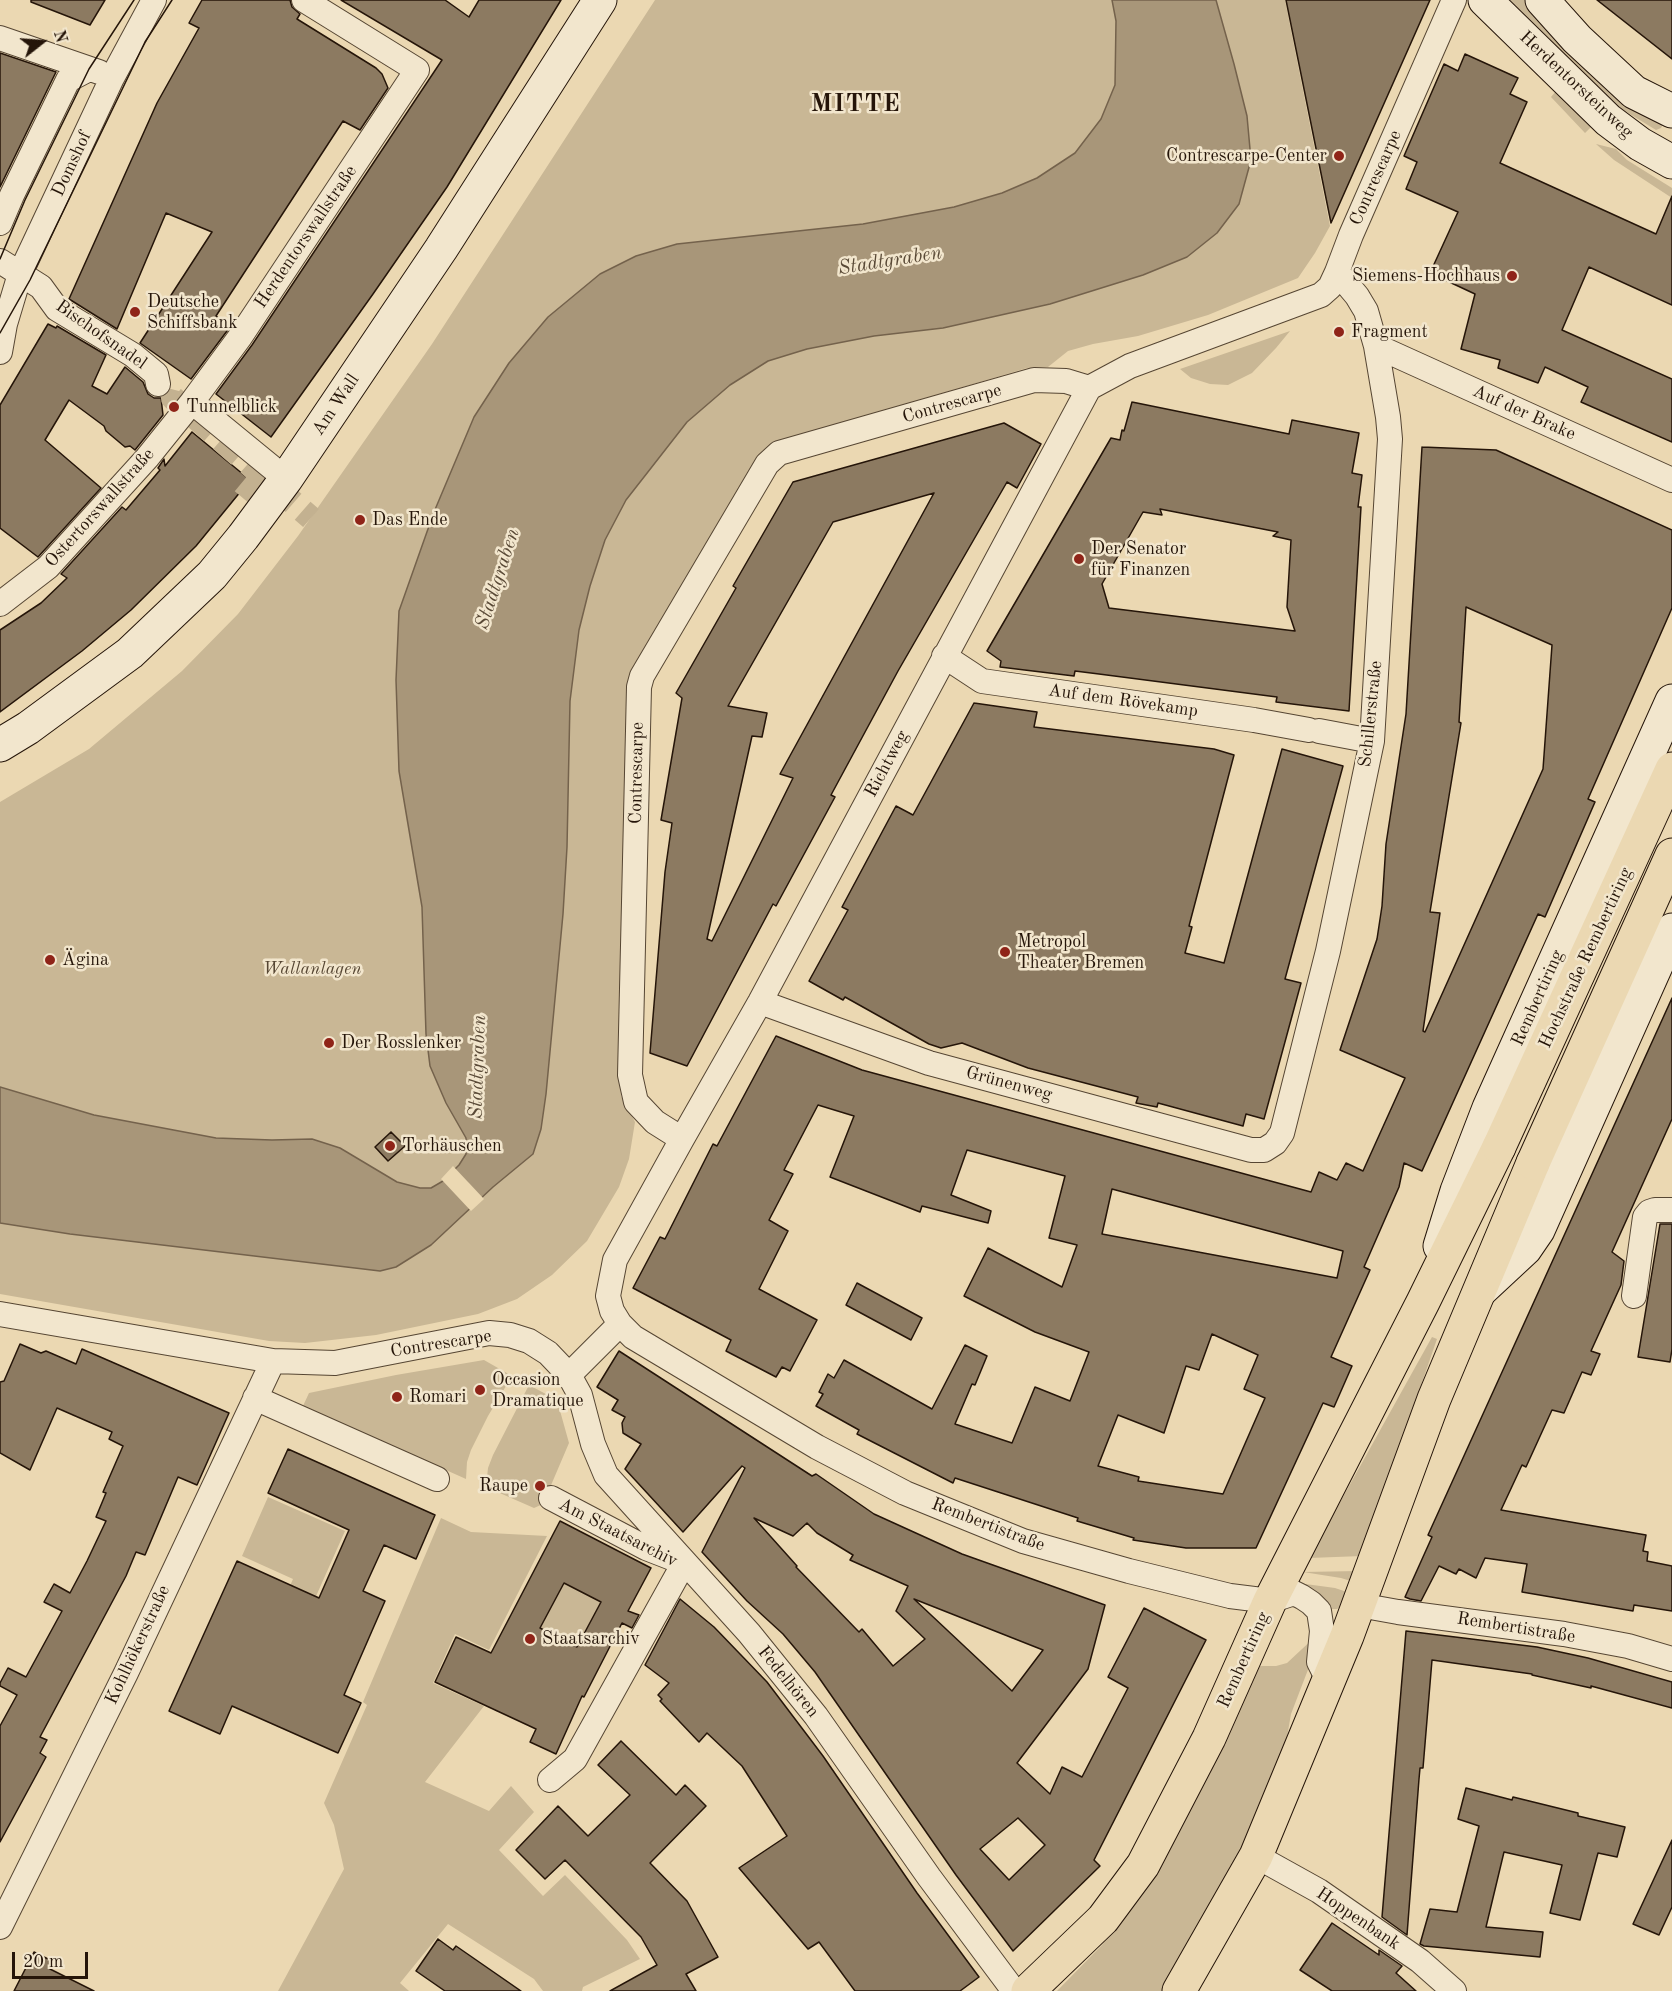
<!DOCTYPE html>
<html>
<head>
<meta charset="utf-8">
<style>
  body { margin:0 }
  #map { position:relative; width:1672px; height:1991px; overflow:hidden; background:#ebd8b2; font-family:"Old Standard TT",serif }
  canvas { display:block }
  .north { position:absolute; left:12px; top:12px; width:60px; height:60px; -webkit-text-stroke:4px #f2e6cd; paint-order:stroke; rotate:73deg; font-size:16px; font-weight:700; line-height:24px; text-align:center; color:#251509 }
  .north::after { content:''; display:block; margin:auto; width:21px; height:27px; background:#251509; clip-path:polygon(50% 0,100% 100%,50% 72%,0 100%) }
  .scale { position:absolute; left:12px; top:1952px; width:76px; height:27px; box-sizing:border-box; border:3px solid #251509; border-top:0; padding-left:8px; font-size:18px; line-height:21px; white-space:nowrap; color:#251509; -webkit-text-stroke:4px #f2e6cd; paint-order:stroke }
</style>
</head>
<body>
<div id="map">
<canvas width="1672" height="1991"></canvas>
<div class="north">N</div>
<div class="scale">20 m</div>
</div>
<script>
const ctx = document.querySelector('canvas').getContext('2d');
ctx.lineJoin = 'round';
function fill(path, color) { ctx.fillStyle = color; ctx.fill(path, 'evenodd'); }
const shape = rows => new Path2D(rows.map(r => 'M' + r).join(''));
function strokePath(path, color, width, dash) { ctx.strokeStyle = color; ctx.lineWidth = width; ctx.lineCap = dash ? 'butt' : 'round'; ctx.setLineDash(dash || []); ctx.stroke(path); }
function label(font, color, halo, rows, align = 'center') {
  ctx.font = font + ' "Old Standard TT",serif'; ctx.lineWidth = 5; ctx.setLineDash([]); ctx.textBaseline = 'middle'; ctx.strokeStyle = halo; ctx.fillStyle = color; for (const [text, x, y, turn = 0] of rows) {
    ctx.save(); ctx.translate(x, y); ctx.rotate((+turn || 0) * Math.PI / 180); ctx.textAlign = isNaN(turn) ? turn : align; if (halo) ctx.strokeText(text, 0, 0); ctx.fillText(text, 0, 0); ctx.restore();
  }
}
const green = shape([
  [655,0,1285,0,1330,226,1315,253,1298,278,1208,315,1138,336,1093,344,1068,351,1048,367,1027,368,780,442,652,642,620,1071,621,1096,635,1122,629,1159,619,1187,587,1241,552,1275,517,1299,478,1314,376,1335,305,1343,269,1341,0,1294,0,802,89,749,182,671,238,614,298,536,432,344],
  [1504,0,1525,0,1572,51,1663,124,1661,128,1656,130,1602,97],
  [1557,90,1592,126,1585,133,1551,97],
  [1596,144,1616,149,1627,160,1672,188,1672,198,1614,160],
  [1290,331,1276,348,1252,373,1228,385,1210,384,1191,378,1180,369],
  [1432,1337,1437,1339,1362,1556,1309,1558],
  [484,1360,512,1376,488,1416,471,1450,467,1462,466,1479,303,1406,309,1393,396,1375],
  [529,1385,557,1400,569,1443,543,1504,534,1508,486,1487,488,1468,493,1455],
  [268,1497,345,1531,285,1666,260,1655,293,1579,242,1556],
  [441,1518,471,1532,547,1536,489,1650,455,1634,433,1683,484,1706,425,1782,489,1811,511,1786,534,1812,499,1850,543,1896,565,1875,627,1940,640,1959,583,1987,582,1991,543,1991,534,1979,448,1924,400,1983,409,1991,278,1991,344,1869,334,1825,324,1803,367,1705,363,1702],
  [1358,1571,1354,1582,1341,1578,1303,1572],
  [564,1583,601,1602,577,1647,540,1628],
  [1298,1583,1335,1588,1350,1593,1344,1605,1337,1609,1329,1609],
  [1316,1636,1314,1654,1291,1714,1282,1766,1230,1876,1163,1991,1057,1991,1102,1945,1139,1898,1170,1849,1260,1666,1276,1666,1287,1663]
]);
const water = shape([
  [1112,0,1216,0,1234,64,1247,116,1251,160,1239,204,1217,233,1187,257,1143,275,1050,304,943,328,874,336,807,349,768,361,730,385,687,422,626,500,605,540,590,586,579,630,570,701,567,847,563,914,546,1094,541,1129,533,1154,493,1187,431,1245,396,1267,380,1271,70,1234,0,1223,0,1087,94,1115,216,1138,272,1140,312,1139,340,1148,397,1182,420,1188,431,1188,443,1181,459,1165,466,1154,466,1138,446,1103,430,1066,426,1034,422,907,399,771,396,680,399,611,434,512,474,417,509,363,548,317,600,274,636,256,677,244,863,224,954,207,1002,193,1037,178,1075,153,1101,119,1115,85,1116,21,1112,0]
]);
const pier = shape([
  [453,1166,484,1199,471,1211,441,1179]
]);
const building = shape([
  [31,0,105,0,90,25,31,2,31,0],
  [202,0,290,0,292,7,300,14,297,19,376,68,382,74,388,88,360,130,343,121,216,316,230,327,191,379,140,343,212,232,166,213,117,329,69,299,157,103,199,28,189,23,202,0],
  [341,0,445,0,469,17,479,0,561,0,447,187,373,294,271,437,216,394,252,345,442,60,341,0],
  [1286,0,1430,0,1331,223,1303,84,1286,0],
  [1597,0,1672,0,1672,59,1597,0],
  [0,53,56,72,0,187,0,53],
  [1465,54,1518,78,1510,94,1527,102,1500,163,1656,234,1672,196,1672,305,1589,267,1562,330,1672,379,1672,442,1581,402,1588,387,1545,367,1538,383,1498,368,1500,360,1461,349,1475,294,1430,273,1458,212,1406,189,1417,162,1404,156,1444,64,1458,71,1465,54],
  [48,324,56,328,57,326,106,355,92,386,107,394,125,367,143,382,148,394,154,398,161,398,163,415,135,450,130,446,125,447,106,431,104,426,69,400,45,440,101,488,38,557,0,528,0,405,48,324],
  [1132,402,1289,434,1292,420,1359,433,1352,473,1362,475,1358,507,1361,507,1349,711,1276,702,1277,697,1099,674,1075,671,1074,676,1000,667,1001,661,987,651,1111,438,1120,440,1122,430,1124,431,1132,402],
  [1160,509,1278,532,1273,536,1291,540,1287,607,1295,631,1109,608,1102,584,1143,512,1162,515,1160,509],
  [1004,423,1041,444,1017,488,1007,482,898,671,831,795,835,797,776,906,773,904,687,1066,650,1053,665,872,672,823,661,820,682,698,676,693,736,588,733,586,793,482,1004,423],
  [934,493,780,774,793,778,712,941,707,939,752,736,762,737,767,713,728,706,833,522,934,493],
  [192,432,250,480,196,546,131,610,82,651,0,712,0,630,41,603,67,578,61,574,122,507,126,510,160,470,158,468,164,459,165,466,192,432],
  [1422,447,1496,450,1672,530,1672,608,1588,799,1595,802,1545,917,1538,914,1422,1171,1404,1163,1399,1187,1364,1267,1370,1270,1331,1357,1352,1366,1334,1407,1323,1403,1256,1548,1186,1548,1133,1540,1134,1538,1077,1521,1078,1518,955,1478,953,1483,857,1434,859,1430,816,1406,823,1394,819,1392,828,1374,834,1378,844,1360,932,1409,965,1345,987,1356,975,1385,972,1384,955,1424,1012,1443,1035,1387,1070,1401,1089,1352,1035,1332,964,1296,988,1248,1062,1287,1077,1245,1049,1238,1065,1176,967,1150,951,1195,991,1211,988,1223,922,1206,920,1212,830,1177,854,1116,818,1105,784,1170,793,1174,769,1220,788,1231,759,1289,817,1320,790,1371,782,1367,776,1377,726,1351,731,1340,633,1288,660,1237,665,1239,713,1144,717,1146,776,1036,862,1070,1311,1192,1319,1172,1337,1180,1346,1163,1363,1171,1405,1078,1340,1050,1377,939,1382,906,1386,844,1406,714,1422,447],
  [1466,607,1552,645,1543,769,1425,1032,1423,1031,1440,913,1430,912,1461,723,1459,722,1466,607],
  [1112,1189,1343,1251,1337,1278,1102,1234,1112,1189],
  [1212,1334,1258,1355,1244,1389,1265,1398,1223,1494,1138,1481,1139,1477,1098,1466,1118,1415,1164,1433,1186,1366,1199,1370,1212,1334],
  [974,703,1037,712,1034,727,1214,749,1234,755,1189,926,1192,927,1185,953,1224,963,1282,749,1343,766,1285,979,1301,983,1264,1119,1246,1114,1243,1126,1158,1103,1157,1107,1136,1103,1138,1097,1028,1068,962,1043,941,1048,929,1044,845,997,843,1000,809,981,848,910,842,907,896,806,913,815,974,703],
  [1672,998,1672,1119,1612,1252,1624,1261,1621,1285,1591,1351,1600,1354,1591,1375,1582,1372,1564,1413,1552,1410,1526,1467,1522,1465,1501,1510,1646,1535,1643,1551,1648,1552,1647,1561,1672,1566,1672,1611,1634,1605,1633,1611,1522,1592,1527,1564,1485,1558,1476,1578,1459,1569,1456,1574,1439,1566,1421,1601,1410,1599,1405,1597,1432,1537,1428,1535,1672,998],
  [391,1132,405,1146,388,1161,375,1147,391,1132],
  [1660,1224,1672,1224,1672,1349,1670,1362,1638,1357,1660,1224],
  [857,1283,922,1318,911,1340,846,1305,857,1283],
  [20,1344,41,1353,46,1351,76,1364,82,1349,229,1413,197,1485,178,1477,145,1555,136,1552,126,1576,40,1737,47,1740,40,1753,46,1757,0,1842,0,1726,17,1695,0,1686,0,1683,8,1668,26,1677,62,1611,44,1602,54,1584,70,1593,87,1561,106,1521,96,1517,106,1493,103,1492,123,1446,109,1439,112,1432,57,1408,30,1470,0,1453,0,1382,4,1381,20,1344],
  [619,1351,812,1476,816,1474,874,1514,962,1554,1105,1605,1088,1669,1017,1763,1050,1794,1062,1767,1082,1777,1128,1688,1108,1677,1144,1608,1206,1640,1094,1860,1100,1866,1013,1951,956,1875,815,1672,783,1634,747,1601,702,1552,745,1468,742,1466,683,1532,625,1469,641,1444,623,1433,622,1423,625,1417,612,1410,618,1400,597,1387,619,1351],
  [754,1518,793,1536,807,1523,817,1533,853,1555,850,1560,908,1586,896,1611,925,1639,893,1666,862,1629,859,1632,796,1567,797,1566,754,1518],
  [914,1599,1043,1650,1012,1691,914,1599],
  [1018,1818,1045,1845,1009,1880,980,1849,1018,1818],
  [288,1449,435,1515,416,1559,384,1545,363,1591,385,1601,344,1695,361,1703,338,1753,232,1706,220,1734,169,1711,237,1561,319,1598,349,1530,268,1493,288,1449],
  [560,1521,651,1568,628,1611,639,1615,632,1628,622,1623,584,1697,582,1696,556,1754,530,1742,536,1729,435,1682,456,1637,491,1653,560,1521],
  [564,1583,601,1602,577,1647,540,1628,564,1583],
  [680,1599,714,1627,767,1682,823,1756,917,1893,979,1977,960,1991,855,1991,819,1942,808,1949,739,1868,787,1836,742,1766,707,1733,699,1742,660,1701,662,1699,658,1695,669,1683,645,1665,680,1599],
  [1406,1631,1537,1647,1588,1658,1672,1682,1672,1708,1591,1686,1591,1688,1550,1679,1532,1675,1532,1674,1432,1660,1423,1768,1420,1768,1419,1779,1407,1935,1382,1917,1406,1631],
  [621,1741,676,1795,685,1785,706,1806,650,1863,687,1901,718,1957,686,1974,696,1991,610,1991,657,1965,641,1937,565,1860,545,1879,516,1850,558,1806,588,1836,630,1795,598,1765,621,1741],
  [1466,1788,1512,1800,1513,1797,1578,1813,1578,1816,1625,1827,1617,1857,1598,1853,1580,1920,1550,1913,1562,1865,1504,1852,1486,1927,1543,1932,1540,1957,1424,1946,1420,1944,1430,1909,1457,1912,1479,1826,1458,1819,1466,1788],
  [1672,1840,1672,1907,1659,1935,1633,1924,1672,1840],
  [1332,1923,1379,1955,1379,1950,1402,1966,1396,1973,1416,1991,1332,1991,1300,1970,1332,1923],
  [438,1939,453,1950,456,1946,521,1991,445,1991,416,1971,438,1939],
  [34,1952,54,1962,50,1969,94,1991,14,1991,34,1952]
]);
const streetTunnel = shape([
  [175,390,173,398,311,518],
  [244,499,263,476]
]);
const street = shape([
  [0,38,99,72],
  [0,223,12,195,68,80,89,69],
  [0,261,41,287,57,309,133,355,156,374,158,384],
  [1376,346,1672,480],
  [0,352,5,324,20,274,112,78,154,0],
  [1089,388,760,1002,682,1139,615,1260,608,1296,612,1311,620,1324,633,1337,817,1447,905,1493,1023,1541,1129,1571,1230,1596,1270,1601,1294,1593,1302,1597,1311,1603,1319,1611,1322,1631,1319,1662,1328,1680],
  [192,402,286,479],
  [0,604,48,567,147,458,192,402,240,337,417,70,304,0],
  [944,656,982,681,1254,720,1309,730],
  [1319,731,1372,741],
  [760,1002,929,1063,1251,1150,1264,1150,1275,1143,1282,1133,1328,951,1372,741,1390,439,1388,417,1376,346,1366,311,1357,296,1337,272],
  [682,1139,655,1122,636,1102,630,1075,639,687,642,676,767,464,779,453,1034,380,1066,381,1089,388,1130,366,1321,295,1330,287,1337,272,1351,235,1454,0],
  [1634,1296,1645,1217,1649,1212,1655,1210,1672,1210],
  [0,1314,273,1361,335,1363,489,1333,510,1335,529,1341,548,1353,569,1375,580,1395,593,1444,606,1475,749,1633,816,1716,929,1877,1014,1991],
  [569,1375,620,1324],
  [255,1398,437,1479],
  [551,1498,646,1548,682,1562],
  [1359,1605,1398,1612,1564,1634,1628,1646,1672,1659],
  [550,1780,575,1759,684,1563],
  [1256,1856,1319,1891,1420,1961,1454,1991],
  [0,1927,126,1673,273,1361]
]);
const secondary = shape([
  [1485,0,1608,120,1640,144,1672,162],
  [1542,0,1577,39,1634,92,1672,111],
  [0,745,28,728,130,653,212,575,243,537,286,479,441,249,600,0],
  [1440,1246,1457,1191,1489,1108,1672,701],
  [1482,1289,1525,1249,1538,1230,1672,930]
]);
const primary = shape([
  [1028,1991,1103,1919,1143,1865,1209,1738,1270,1601,1423,1302,1499,1147],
  [1179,1991,1256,1856,1347,1636,1434,1399,1533,1163]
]);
const highway = shape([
  [1499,1147,1672,769],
  [1533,1163,1672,855]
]);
const tram = shape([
  [0,259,25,200,89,69,134,0],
  [0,333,30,280,145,42,172,0]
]);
const markers = [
  [1339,156,6,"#8f2418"],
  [1512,276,6,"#8f2418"],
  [135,312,6,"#8f2418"],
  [1339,332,6,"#8f2418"],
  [174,407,6,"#8f2418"],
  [360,520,6,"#8f2418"],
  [1079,559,6,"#8f2418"],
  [1005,952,6,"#8f2418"],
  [50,960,6,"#8f2418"],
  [329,1043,6,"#8f2418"],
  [390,1146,6,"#8f2418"],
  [480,1390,6,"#8f2418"],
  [397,1397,6,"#8f2418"],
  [540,1486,6,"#8f2418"],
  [530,1639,6,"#8f2418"]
];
const streetNames = [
  ["Herdentorsteinweg",1576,85,43],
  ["Domshof",72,164,-65],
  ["Contrescarpe",1376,178,-66],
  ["Herdentorswallstraße",306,237,-56],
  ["Bischofsnadel",101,335,35],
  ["Contrescarpe",952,404,-16],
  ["Am Wall",336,405,-56],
  ["Auf der Brake",1524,413,24],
  ["Ostertorswallstraße",100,508,-48],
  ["Auf dem Rövekamp",1123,701,8],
  ["Schillerstraße",1371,714,-84],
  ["Richtweg",887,764,-62],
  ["Contrescarpe",637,773,-89],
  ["Hochstraße Rembertiring",1586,958,-65],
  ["Rembertiring",1538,998,-66],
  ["Grünenweg",1009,1084,15],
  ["Contrescarpe",441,1344,-9],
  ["Rembertistraße",988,1525,21],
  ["Am Staatsarchiv",618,1533,27],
  ["Rembertistraße",1516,1628,9],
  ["Kohlhökerstraße",138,1645,-65],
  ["Rembertiring",1244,1660,-66],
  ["Fedelhören",788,1682,51],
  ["Hoppenbank",1358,1919,34]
];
const poiNames = [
  ["Contrescarpe-Center",1327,156,"right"],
  ["Siemens-Hochhaus",1500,276,"right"],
  ["Deutsche",147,302],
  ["Schiffsbank",147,323],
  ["Fragment",1351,332],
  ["Tunnelblick",186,407],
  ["Das Ende",372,520],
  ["Der Senator",1091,549],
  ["für Finanzen",1091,570],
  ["Metropol",1017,942],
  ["Theater Bremen",1017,963],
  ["Ägina",62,960],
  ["Der Rosslenker",341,1043],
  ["Torhäuschen",402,1146],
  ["Occasion",492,1380],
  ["Dramatique",492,1401],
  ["Romari",409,1397],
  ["Raupe",528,1486,"right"],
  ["Staatsarchiv",542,1639]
];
const parkNames = [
  ["Wallanlagen",312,969]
];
const waterNames = [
  ["Stadtgraben",890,261,-9],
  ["Stadtgraben",498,579,-72],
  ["Stadtgraben",478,1067,-88]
];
const districtNames = [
  ["MITTE",856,105]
];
fill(green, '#c9b795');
fill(water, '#a89679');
strokePath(water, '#74624c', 1.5);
fill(pier, '#ebd8b2');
fill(building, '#8c7a61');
strokePath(building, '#251509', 1.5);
strokePath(streetTunnel, '#c3b190', 24, [24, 12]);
strokePath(street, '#564633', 26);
strokePath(secondary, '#251509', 35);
strokePath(primary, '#251509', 35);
strokePath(highway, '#251509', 35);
strokePath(street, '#f2e6cd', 24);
strokePath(secondary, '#f2e6cd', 33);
strokePath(primary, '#ebd8b2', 33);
strokePath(highway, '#ebd8b2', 33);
strokePath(tram, '#251509', 1.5);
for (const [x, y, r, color] of markers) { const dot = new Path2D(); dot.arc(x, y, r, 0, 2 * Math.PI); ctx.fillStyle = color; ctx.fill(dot); strokePath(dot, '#f2e6cd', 2); }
label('18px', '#251509', '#f2e6cd', streetNames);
label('18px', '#251509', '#f2e6cd', poiNames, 'left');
label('italic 18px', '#564633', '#f2e6cd', parkNames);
label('italic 20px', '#594936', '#f2e6cd', waterNames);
ctx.letterSpacing = '1.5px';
label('bold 24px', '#251509', '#f2e6cd', districtNames);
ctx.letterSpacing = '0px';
</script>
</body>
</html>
